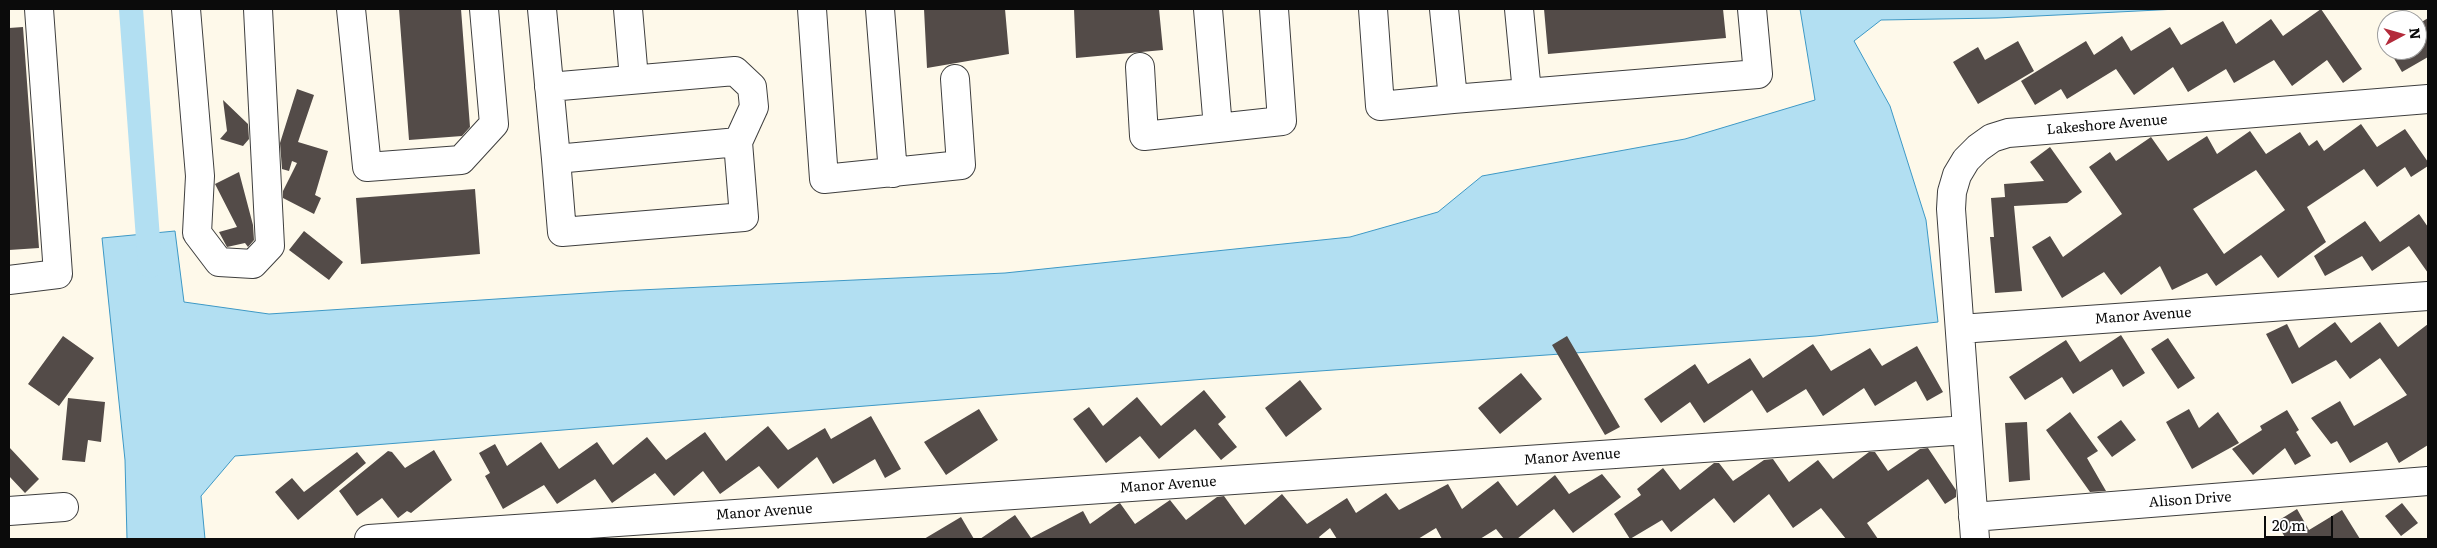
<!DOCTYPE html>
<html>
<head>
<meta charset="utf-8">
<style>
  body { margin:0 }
  #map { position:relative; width:2437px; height:548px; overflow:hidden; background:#fef9ea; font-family:Literata,serif }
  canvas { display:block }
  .frame { position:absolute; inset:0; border:10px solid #0b0b0b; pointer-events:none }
  .north { position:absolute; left:2377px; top:10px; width:50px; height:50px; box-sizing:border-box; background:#fff; border:1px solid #9d9d9d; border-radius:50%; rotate:84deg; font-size:14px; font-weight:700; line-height:20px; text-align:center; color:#0b0b0b }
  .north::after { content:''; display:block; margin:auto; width:18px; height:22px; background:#b32b3b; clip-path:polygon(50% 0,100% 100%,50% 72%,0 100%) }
  .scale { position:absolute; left:2264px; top:516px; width:69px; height:22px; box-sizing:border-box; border:2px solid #0b0b0b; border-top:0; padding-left:6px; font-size:15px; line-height:18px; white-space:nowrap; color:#0b0b0b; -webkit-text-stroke:4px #fff; paint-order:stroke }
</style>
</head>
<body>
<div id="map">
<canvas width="2437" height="548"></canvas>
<div class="frame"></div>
<div class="north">N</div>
<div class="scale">20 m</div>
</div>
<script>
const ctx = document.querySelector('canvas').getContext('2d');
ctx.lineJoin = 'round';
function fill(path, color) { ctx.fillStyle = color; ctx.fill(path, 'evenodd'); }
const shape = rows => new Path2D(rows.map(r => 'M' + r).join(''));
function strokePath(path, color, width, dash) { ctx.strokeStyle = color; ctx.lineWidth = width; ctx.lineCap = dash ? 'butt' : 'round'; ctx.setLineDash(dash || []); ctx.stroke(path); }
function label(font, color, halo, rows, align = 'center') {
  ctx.font = font + ' Literata,serif'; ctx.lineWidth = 5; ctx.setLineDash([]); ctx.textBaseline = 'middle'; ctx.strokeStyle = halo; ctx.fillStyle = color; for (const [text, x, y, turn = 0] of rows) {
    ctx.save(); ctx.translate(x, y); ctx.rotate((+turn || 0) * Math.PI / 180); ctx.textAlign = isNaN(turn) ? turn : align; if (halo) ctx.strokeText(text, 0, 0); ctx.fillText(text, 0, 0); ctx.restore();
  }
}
const water = shape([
  [1800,9,2178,9,1997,18,1881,20,1854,41,1890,106,1926,220,1938,322,1816,336,1206,379,235,456,201,496,205,539,127,539,125,460,102,238,175,231,184,302,269,314,618,291,1005,273,1350,237,1438,212,1482,176,1685,139,1815,100,1800,9]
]);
const canal = shape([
  [131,9,150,266]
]);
const building = shape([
  [399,9,461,9,470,127,462,136,409,140],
  [924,9,1005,9,1009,54,927,68],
  [1074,9,1159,9,1163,50,1076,58],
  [1544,9,1723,9,1726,38,1548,54],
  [2321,9,2362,69,2343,83,2327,60,2292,86,2274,60,2234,83,2226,69,2188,92,2173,67,2134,95,2116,69,2067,99,2061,89,2035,105,2021,81,2086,41,2094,55,2122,36,2131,51,2170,27,2181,45,2223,21,2236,44,2271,19,2283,36],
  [2428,18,2428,57,2402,72,2389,50,2417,50,2417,25],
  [23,27,39,248,9,250,9,28],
  [2018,41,2034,71,1978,104,1953,62,1978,47,1985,60],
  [297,89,314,95,298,142,328,151,315,195,321,198,314,214,283,198,283,191,297,163,292,161,289,171,282,169,280,143],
  [223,100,248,124,249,139,243,146,220,139,227,131],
  [2361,124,2377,147,2405,129,2428,162,2428,166,2411,177,2405,167,2377,187,2364,169,2307,207,2326,242,2278,278,2261,255,2216,286,2207,273,2172,290,2160,266,2121,295,2104,272,2062,298,2032,247,2050,236,2063,257,2122,214,2089,167,2110,152,2116,161,2151,137,2168,161,2207,136,2217,154,2250,131,2266,154,2300,132,2309,146,2317,140,2324,151],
  [2256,170,2285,210,2224,254,2193,209],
  [2050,147,2082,192,2067,203,2014,206,2022,291,1995,293,1990,237,1994,237,1991,198,2005,197,2004,184,2044,181,2030,162],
  [239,172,253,225,254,240,248,247,245,243,227,247,219,232,237,227,215,184],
  [475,189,480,254,361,264,356,198],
  [2419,214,2428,227,2428,273,2409,246,2372,271,2362,256,2325,276,2314,256,2365,221,2380,242],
  [304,231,343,262,329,280,289,250],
  [2335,322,2351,343,2380,322,2398,347,2428,324,2428,445,2399,463,2387,442,2350,463,2337,441,2331,444,2311,418,2340,401,2354,426,2407,395,2380,358,2350,379,2336,360,2292,384,2266,334,2287,324,2299,348],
  [2121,335,2145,373,2123,387,2112,369,2073,394,2062,377,2025,400,2009,377,2066,340,2080,362],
  [63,336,94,358,59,406,28,384],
  [1567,336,1620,427,1605,435,1552,345],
  [2168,338,2195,378,2178,389,2151,349],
  [1813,344,1831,371,1870,348,1882,366,1917,346,1943,392,1927,401,1916,381,1875,406,1864,388,1823,416,1806,389,1767,413,1752,390,1704,423,1690,402,1661,423,1644,399,1695,364,1708,384,1750,358,1763,378],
  [1521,373,1542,399,1500,434,1478,408],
  [1300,380,1322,409,1286,437,1265,408],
  [1204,390,1226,417,1218,424,1237,447,1221,460,1195,429,1159,459,1140,436,1106,463,1073,419,1089,407,1103,426,1137,397,1161,426],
  [68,398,105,402,101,442,88,440,85,462,62,460],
  [979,409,998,440,946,475,924,442],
  [2189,409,2199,428,2218,412,2239,443,2192,469,2166,422],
  [2287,410,2299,430,2296,432,2311,456,2295,465,2285,448,2253,475,2232,449,2262,430,2260,426],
  [2070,412,2098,451,2087,458,2106,491,2090,492,2046,430],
  [871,416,901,469,885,478,875,459,833,484,817,457,778,489,759,466,720,494,703,471,674,496,655,473,612,503,595,479,557,504,544,485,503,509,485,476,490,473,479,453,495,444,507,466,541,442,559,469,597,442,613,465,647,437,666,460,705,432,726,461,768,426,788,450,825,428,831,439],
  [2121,420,2136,440,2112,457,2097,437],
  [2027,422,2030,480,2009,482,2005,423],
  [9,447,39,479,25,493,9,476],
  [1928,448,1956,490,1956,497,1945,504,1928,479,1867,523,1878,539,1846,539,1821,508,1793,528,1769,494,1734,523,1714,498,1671,532,1662,520,1630,539,1614,514,1641,495,1637,489,1663,468,1680,490,1714,463,1719,463,1733,481,1764,460,1773,459,1789,482,1818,460,1833,479,1869,452,1875,452,1888,471,1920,449],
  [434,450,452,480,411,513,407,511,398,518,382,498,357,516,339,491,388,451,392,452,405,468],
  [357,452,366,463,298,520,275,492,292,478,304,492],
  [1602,474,1621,497,1573,533,1554,509,1517,539,1504,539,1496,529,1480,539,1442,539,1436,528,1418,539,1337,539,1330,528,1319,537,1320,539,980,539,1015,515,1031,538,1083,511,1090,524,1118,504,1120,503,1135,524,1170,500,1186,520,1217,497,1224,496,1245,525,1282,494,1307,524,1347,498,1356,513,1386,493,1399,510,1448,484,1462,509,1498,481,1517,506,1555,475,1569,494],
  [2402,503,2418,523,2401,536,2385,516],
  [2297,509,2309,530,2342,510,2360,539,2286,539,2276,522],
  [961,517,974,539,924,539]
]);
const minor = shape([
  [186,9,200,176,197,233,219,262,253,264,270,246,258,9],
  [351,9,367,167,461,160,494,124,484,9],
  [542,9,556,159,562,232,744,217,738,142,754,107,752,87,735,71,549,87],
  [628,9,634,79],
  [812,9,824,179,961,165,955,79],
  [880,9,893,173],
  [1208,9,1218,128],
  [1373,9,1380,106,1453,99],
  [1444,9,1453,99,1758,74,1752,9],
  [1519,9,1527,93],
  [1140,67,1144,136,1282,121,1274,9],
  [556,159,738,142],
  [9,280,58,274,39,9],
  [1960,329,2428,296],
  [9,511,64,507],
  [1973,517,2428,481],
  [369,539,1967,430],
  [1975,539,1951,209,1952,192,1957,175,1966,160,1978,148,1992,138,2008,133,2428,99]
]);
const streetNames = [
  ["Lakeshore Avenue",2107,125,-5],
  ["Manor Avenue",2143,316,-4],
  ["Manor Avenue",1572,457,-4],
  ["Manor Avenue",1168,485,-4],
  ["Alison Drive",2190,500,-4],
  ["Manor Avenue",764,512,-4]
];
fill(water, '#b2dff2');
strokePath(water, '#3d98c5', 1);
strokePath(canal, '#b2dff2', 24);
fill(building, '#534b48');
strokePath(minor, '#3e3e3e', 30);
strokePath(minor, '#fff', 28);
label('14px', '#0b0b0b', '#fff', streetNames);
</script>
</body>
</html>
